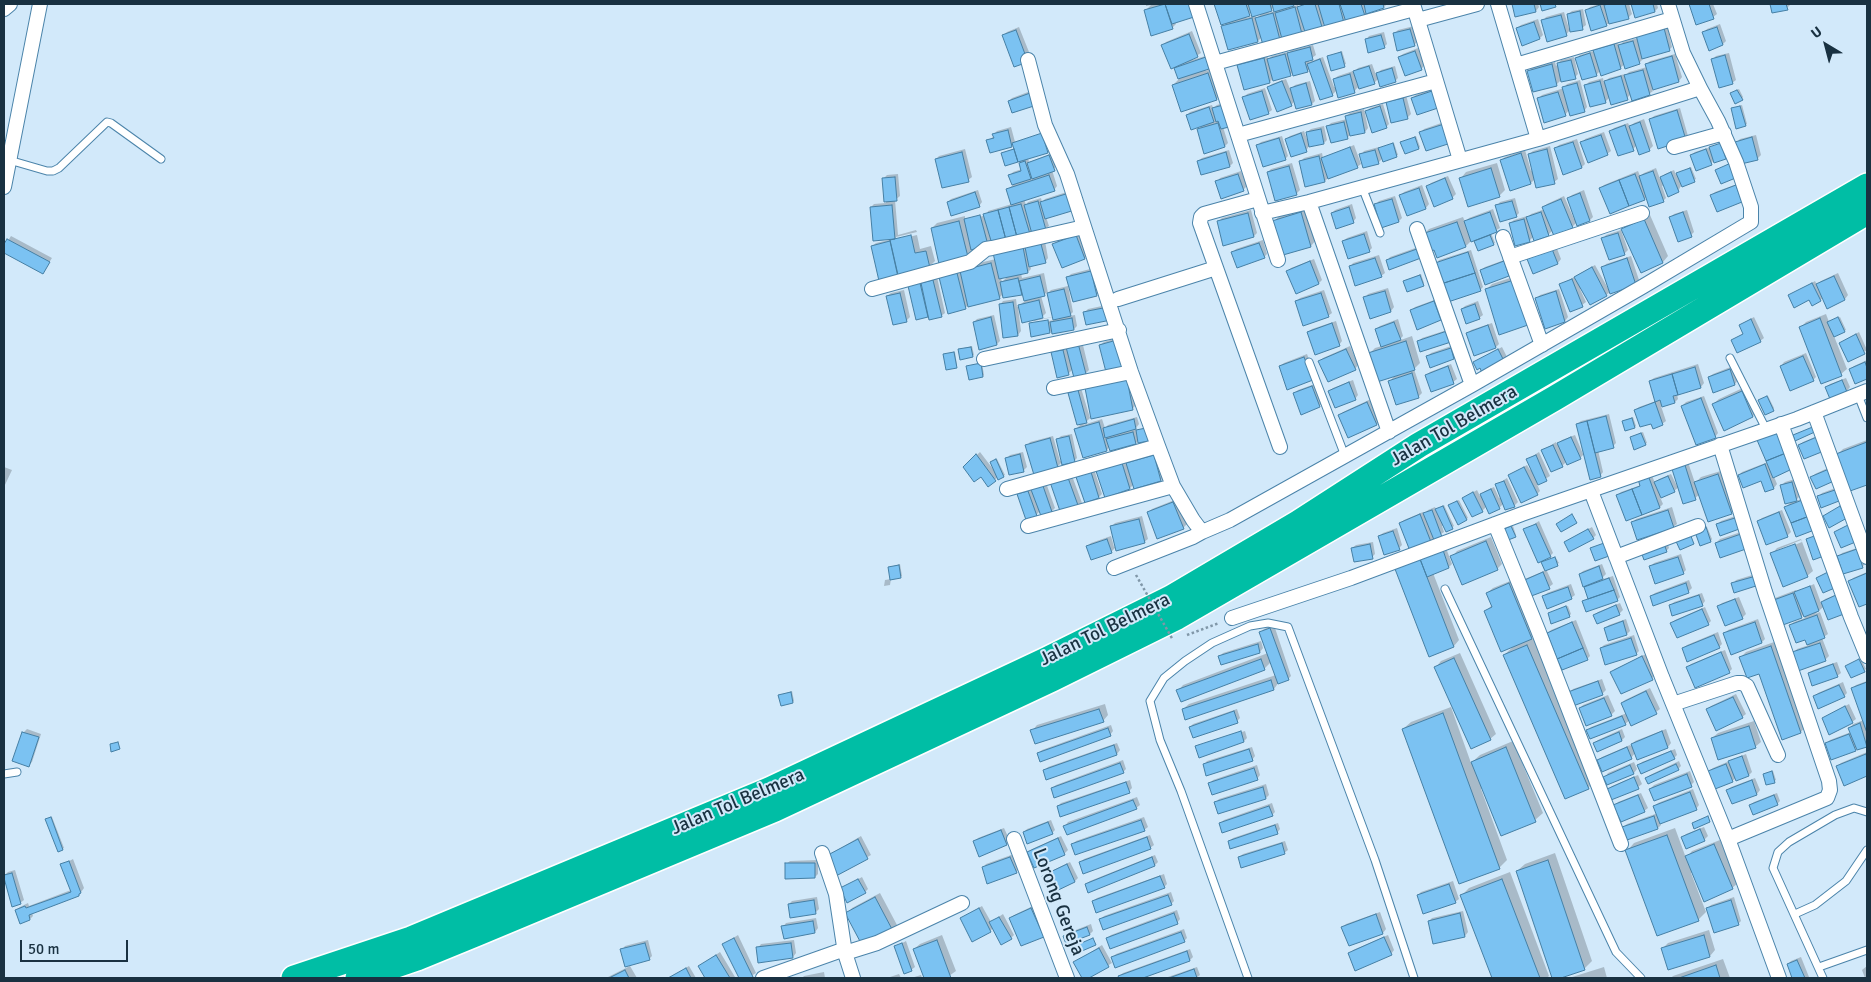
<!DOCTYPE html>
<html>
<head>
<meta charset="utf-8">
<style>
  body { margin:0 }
  #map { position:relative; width:1871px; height:982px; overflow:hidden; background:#d2e9fa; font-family:Signika,sans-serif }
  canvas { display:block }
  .frame { position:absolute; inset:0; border:5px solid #193141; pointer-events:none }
  .north { position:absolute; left:1801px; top:20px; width:50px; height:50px; -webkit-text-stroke:4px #d2e9fa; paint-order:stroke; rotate:323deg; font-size:14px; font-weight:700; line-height:20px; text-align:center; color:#193141 }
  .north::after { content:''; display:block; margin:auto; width:18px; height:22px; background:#193141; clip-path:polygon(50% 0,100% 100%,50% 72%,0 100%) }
  .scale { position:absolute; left:20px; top:940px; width:108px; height:22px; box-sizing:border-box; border:2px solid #193141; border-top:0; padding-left:6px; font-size:15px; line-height:18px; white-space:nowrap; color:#193141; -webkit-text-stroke:4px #d2e9fa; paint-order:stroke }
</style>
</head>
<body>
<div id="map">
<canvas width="1871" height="982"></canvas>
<div class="frame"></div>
<div class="north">U</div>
<div class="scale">50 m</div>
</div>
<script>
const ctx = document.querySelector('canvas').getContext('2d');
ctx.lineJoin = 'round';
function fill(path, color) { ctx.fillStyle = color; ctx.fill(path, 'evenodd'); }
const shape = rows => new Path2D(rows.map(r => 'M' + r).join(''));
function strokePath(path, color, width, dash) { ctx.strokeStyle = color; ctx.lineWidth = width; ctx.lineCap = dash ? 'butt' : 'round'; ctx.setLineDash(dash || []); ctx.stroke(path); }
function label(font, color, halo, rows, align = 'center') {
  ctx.font = font + ' Signika,sans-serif'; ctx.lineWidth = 4; ctx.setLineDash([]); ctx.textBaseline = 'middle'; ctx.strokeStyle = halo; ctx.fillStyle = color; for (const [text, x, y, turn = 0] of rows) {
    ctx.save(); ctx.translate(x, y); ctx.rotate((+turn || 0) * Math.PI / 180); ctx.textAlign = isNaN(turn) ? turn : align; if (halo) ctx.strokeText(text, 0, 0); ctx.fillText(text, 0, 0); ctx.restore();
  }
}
const shadow = shape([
  [1146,4,1194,4,1175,22,1176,24,1172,28,1145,11,1151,5,1146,6],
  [1215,4,1294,4,1290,7,1298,5,1299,7,1302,4,1387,4,1384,7,1368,12,1365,15,1346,19,1343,22,1325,23,1322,26,1305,29,1302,32,1283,36,1280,39,1262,37,1258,41,1229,49,1223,27,1228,21,1221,23],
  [1274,7,1275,11,1268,13],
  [1252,12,1253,16,1246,18,1250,13],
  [1263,13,1258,17,1256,19,1255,15],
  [1513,4,1538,4,1539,7,1536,11],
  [1600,4,1604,4,1605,6,1607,4,1629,4,1632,14,1629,17,1609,23,1606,25,1586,11,1590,7],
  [1632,4,1657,4,1658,8,1655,11,1636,17],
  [1690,4,1713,4,1717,14,1713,17,1697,23],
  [1772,4,1790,4,1790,5,1787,8,1773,12],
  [1583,9,1586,25,1582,28,1569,31,1566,35,1543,21,1546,17,1564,12,1569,29,1571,28,1568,14,1572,11],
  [1538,19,1543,35,1540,38,1523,44,1517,28,1521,25],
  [1720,24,1726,41,1723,44,1710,49,1704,32,1707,29],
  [1667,25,1672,47,1669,50,1642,58,1642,60,1639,63,1625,64,1620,68,1601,70,1596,75,1577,58,1580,55,1594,51,1598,47,1617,41,1619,47,1623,42,1638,38],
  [1414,26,1418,41,1414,45,1394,34,1398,30],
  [1019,27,1031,57,1015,65,1004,35,1007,32],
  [1192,31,1201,53,1191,59,1192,60,1209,55,1212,64,1205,71,1214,68,1222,93,1217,99,1182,110,1173,85,1179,79,1175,68,1180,63,1163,46,1166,42],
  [1384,32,1387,44,1384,47,1366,40,1369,36],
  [1313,45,1316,55,1309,60,1309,62,1323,57,1334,87,1336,87,1334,79,1338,76,1353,71,1353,73,1358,68,1372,64,1376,75,1381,70,1395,66,1398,78,1395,81,1379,78,1374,83,1357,88,1354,92,1337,90,1332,95,1310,69,1307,71,1293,72,1290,75,1273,78,1270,82,1238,65,1242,62,1267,55,1268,59,1272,56,1288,52,1288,53,1292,50],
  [1418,48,1424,66,1421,69,1399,57,1403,54],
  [1342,51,1346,64,1332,69,1328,57],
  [1729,53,1736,80,1732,83,1713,59,1716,56],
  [1675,54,1682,77,1679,81,1652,89,1653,91,1649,94,1631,94,1627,98,1610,97,1605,102,1585,86,1589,82,1603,78,1604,83,1609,78,1625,74,1625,76,1629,72,1647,67,1647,64,1650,61],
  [1574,57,1578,74,1575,77,1562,79,1557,84,1529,71,1532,68,1555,62,1556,66,1561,60],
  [1286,79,1292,94,1293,94,1292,88,1295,85,1310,81,1315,101,1312,104,1297,108,1295,101,1291,105,1269,87,1272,84],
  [1580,80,1587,107,1584,111,1569,110,1565,115,1538,99,1542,95,1564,88,1567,84],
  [1265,88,1272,110,1268,113,1244,98,1247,94],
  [1435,88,1437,107,1412,98,1416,95],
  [1036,89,1040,100,1009,101,1012,98],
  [1739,89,1743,97,1742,99,1733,92],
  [1406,95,1411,114,1408,117,1392,122,1387,103,1391,99],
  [1230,101,1223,127,1228,143,1225,146,1198,130,1203,124,1187,115,1190,112,1212,105,1213,108,1217,105],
  [1383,104,1389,124,1386,127,1367,111,1370,108],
  [1742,105,1747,124,1745,125,1733,108],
  [1680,108,1688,136,1685,139,1651,119,1654,116],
  [1364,109,1368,128,1365,132,1350,135,1347,138,1328,126,1331,123,1347,119,1346,116,1350,113],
  [1644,119,1653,146,1649,150,1637,145,1633,149,1610,132,1614,128,1628,123,1630,127,1634,123],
  [1447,121,1453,138,1421,132,1424,129],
  [1324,126,1327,140,1324,143,1309,146,1306,151,1286,139,1290,136,1304,131,1307,139,1308,139,1307,132,1311,129],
  [1011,127,1015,142,1016,141,1016,143,1048,152,1028,158,1029,162,1053,153,1057,166,1052,170,1057,186,1054,190,1024,199,1026,205,1028,202,1041,198,1042,202,1045,199,1073,190,1046,217,1049,226,1045,229,1032,230,1029,233,992,240,987,244,972,248,973,251,968,256,932,228,937,223,965,216,965,219,967,218,967,220,987,215,988,211,1012,204,1007,190,1013,185,1010,176,1013,172,1022,169,1019,160,1002,153,1015,148,1014,144,1011,146,988,141,994,136,994,134,997,131],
  [1604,132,1611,151,1607,154,1582,143,1585,139],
  [1756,135,1761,155,1758,158,1736,143,1740,139],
  [1282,136,1288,156,1285,159,1258,145,1261,142],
  [1416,136,1420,147,1419,148,1402,142],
  [1577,139,1585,164,1582,167,1555,149,1559,145],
  [1394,143,1398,155,1383,158,1378,163,1361,155,1364,151,1379,147,1379,149],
  [1723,143,1727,157,1725,158,1713,161,1711,164,1691,155,1695,152],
  [1354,145,1361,164,1357,167,1329,177,1325,181,1300,162,1304,158,1322,153,1323,158],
  [1550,146,1558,179,1554,182,1535,179,1531,183,1501,160,1505,157,1525,150,1531,171,1533,170,1529,154,1533,151],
  [965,149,972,177,968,180,936,159,939,156],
  [1229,150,1233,163,1230,166,1202,174,1198,161,1202,158],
  [1292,163,1300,190,1297,193,1276,200,1268,172,1271,169],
  [1497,163,1505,190,1499,196,1461,178,1466,172],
  [1691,167,1696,179,1681,186,1678,191,1664,185,1662,186,1666,198,1663,201,1647,196,1645,199,1601,188,1604,185,1638,171,1640,176,1644,173,1656,168,1660,179,1665,174,1674,170,1676,175],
  [1241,171,1247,186,1243,190,1217,182,1220,178],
  [898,174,900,196,895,200,898,235,916,230,917,232,896,237,896,240,917,235,920,249,931,246,935,261,929,267,898,275,872,246,876,243,889,240,871,207,874,204,886,203,884,178,887,175],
  [1448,176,1456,194,1452,198,1435,205,1427,187,1431,183],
  [1740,183,1745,197,1742,201,1717,210,1712,195,1715,192],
  [1422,185,1429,204,1426,208,1408,214,1401,195,1404,192],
  [978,190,982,202,979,206,948,202,951,199],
  [1584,190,1593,217,1590,220,1578,224,1577,222,1572,227,1553,230,1548,235,1534,236,1529,241,1510,223,1514,220,1527,216,1527,218,1531,214,1545,209,1543,207,1547,204,1564,196,1574,219,1576,218,1569,198,1572,195],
  [1395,196,1402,218,1399,221,1375,205,1379,201],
  [1515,198,1519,213,1516,216,1497,206,1500,202],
  [1352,204,1356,218,1353,222,1332,213,1335,210],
  [1306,208,1316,240,1311,246,1284,254,1274,222,1279,216],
  [1493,209,1500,228,1491,233,1495,243,1493,244,1476,241,1479,238,1472,240,1466,246,1437,256,1435,248,1424,234,1429,229,1463,217,1465,222,1469,218],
  [1251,210,1257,233,1254,236,1219,221,1222,218],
  [1687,210,1694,232,1691,235,1671,217,1674,214],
  [1650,215,1668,256,1663,262,1641,271,1623,230,1628,224],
  [1621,230,1628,250,1624,254,1603,239,1606,235],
  [1367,231,1372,248,1369,251,1343,241,1347,238],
  [1079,232,1088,254,1085,258,1062,267,1054,245,1057,241],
  [11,236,52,258,43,272,4,252,4,247],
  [1263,240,1267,254,1264,257,1233,252,1236,249],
  [1045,241,1048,258,1045,262,1030,265,1031,269,1028,272,1021,273,1022,278,1044,273,1048,293,1051,290,1068,286,1073,312,1069,316,1075,315,1077,326,1074,329,1053,329,1050,332,1030,324,1032,322,1032,324,1054,320,1054,317,1033,321,1036,318,1019,307,1018,307,1021,331,1018,335,1000,305,1003,301,1016,299,1017,307,1025,301,1023,293,1004,297,1004,293,999,298,968,305,965,308,941,278,966,266,996,259,995,254],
  [1008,276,1002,282,1001,278],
  [1048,292,1053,317,1040,319,1046,313,1041,296],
  [1421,246,1423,254,1387,261,1390,257],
  [1556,246,1561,259,1558,263,1534,272,1529,259,1532,256],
  [1471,250,1483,287,1480,290,1436,264,1439,260],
  [1379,255,1385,273,1381,276,1350,267,1353,263],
  [1631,256,1639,280,1636,283,1603,268,1606,264],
  [1314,259,1322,280,1319,283,1296,292,1288,271,1291,268],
  [1507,259,1512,272,1509,275,1481,270,1485,267],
  [1595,265,1610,292,1606,295,1580,289,1586,302,1582,305,1560,285],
  [1094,268,1100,292,1096,295,1068,277,1071,274],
  [1838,273,1848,295,1845,299,1827,307,1823,298,1820,300,1789,296,1815,281,1817,285,1821,281],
  [1421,274,1424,283,1423,285,1406,280],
  [1519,275,1527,324,1487,289,1492,284],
  [937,277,945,313,941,316,930,315,917,318,913,283],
  [1388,288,1394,307,1391,311,1365,298,1368,294],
  [1559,289,1568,317,1565,321,1537,298,1540,295],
  [904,290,910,317,906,321,887,296,891,293],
  [1324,290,1332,313,1328,316,1296,301,1300,298],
  [1437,299,1444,316,1440,319,1411,311,1415,307],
  [1478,301,1483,315,1479,318,1462,309,1465,306],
  [1111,304,1114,315,1084,313,1088,309],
  [1826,314,1829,322,1840,317,1846,330,1834,336,1847,369,1841,374,1801,327,1806,322],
  [994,315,1000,341,997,344,974,322,977,319],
  [1754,317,1764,338,1760,341,1732,340,1744,333,1740,325],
  [1398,319,1403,336,1398,341,1412,336,1420,363,1414,369,1422,393,1419,396,1397,403,1390,381,1396,374,1370,353,1375,348,1382,346,1376,329,1380,326],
  [1336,321,1342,341,1339,345,1308,332,1312,329],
  [1492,323,1499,344,1496,347,1468,334,1471,330],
  [1450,329,1453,337,1418,342,1422,338],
  [1859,332,1867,350,1849,361,1840,343],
  [1120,337,1127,363,1100,345,1104,342],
  [1082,341,1089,370,1086,373,1073,369,1068,374,1053,353,1056,349],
  [1454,345,1457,355,1454,358,1431,366,1427,357,1431,353],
  [972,346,974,355,972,356,959,349],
  [1350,346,1358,365,1355,369,1320,361,1323,358],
  [1502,347,1507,357,1504,360,1480,366,1474,362],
  [955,352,957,365,956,367,944,355],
  [1806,353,1816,377,1813,380,1781,366,1784,362],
  [1307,354,1315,376,1280,366,1284,363],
  [1867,360,1867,378,1856,382,1850,369,1854,366],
  [982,363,984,375,983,376,968,366],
  [1451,364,1457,379,1453,382,1427,375,1430,372],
  [1698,364,1704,383,1701,387,1677,394,1678,399,1675,402,1661,406,1666,421,1662,424,1652,422,1635,410,1639,407,1656,401,1650,381,1654,378],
  [1733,366,1738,380,1735,384,1714,391,1709,377,1713,374],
  [1132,375,1138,403,1132,409,1092,383],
  [1846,378,1850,387,1847,391,1830,397,1826,387,1830,384],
  [1353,380,1358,395,1355,399,1329,391,1333,388],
  [1315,384,1323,403,1319,406,1294,394,1298,390],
  [1747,386,1758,411,1753,416,1725,429,1713,404,1719,399],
  [1081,388,1090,418,1083,425,1102,419,1105,428,1108,425,1137,417,1139,424,1136,428,1137,431,1152,427,1136,443,1111,449,1110,446,1107,450,1083,456,1076,429,1082,423,1069,393,1073,390],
  [1704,396,1718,433,1715,437,1682,406,1686,402],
  [1768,396,1774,408,1773,410,1761,399],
  [1371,399,1380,421,1377,424,1349,436,1340,415,1343,412],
  [1609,414,1616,443,1613,446,1598,450,1603,472,1600,476,1585,453,1580,458,1567,461,1562,466,1543,450,1556,442,1557,445,1562,440,1575,435,1583,454,1585,453,1577,424,1581,421],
  [1633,417,1636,426,1635,427,1623,421],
  [1643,432,1647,443,1645,444,1631,437],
  [1072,434,1077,458,1074,461,1062,462,1057,467,1027,446,1030,442,1053,436,1060,461,1062,460,1058,439,1061,436],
  [1822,434,1827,446,1799,445,1803,442],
  [1867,440,1867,484,1851,490,1838,454,1843,449],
  [980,452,993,469,993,461,997,459,1005,475,999,478,998,477,988,485,981,475,964,467],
  [1023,452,1027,467,1023,471,1007,458,1010,455],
  [1157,452,1164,477,1161,480,1133,485,1130,488,1098,472,1101,468,1125,460,1126,465,1131,460],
  [1539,452,1550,476,1537,484,1540,491,1537,494,1509,475,1527,465,1530,470,1532,469,1528,459],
  [1687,459,1695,483,1701,477,1724,470,1736,508,1731,513,1700,494,1695,498,1679,487,1674,491,1660,497,1663,504,1660,507,1617,496,1621,492,1641,485,1651,473,1655,483,1659,479,1671,474,1677,486,1678,485,1672,467],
  [1768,462,1777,484,1774,488,1766,491,1762,480,1739,475,1742,472],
  [1832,466,1836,476,1812,477,1815,474],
  [4,467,12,470,4,487],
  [1094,469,1102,494,1099,497,1086,502,1078,477,1081,474],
  [1071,473,1082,503,1079,506,1051,483],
  [1507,478,1518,502,1514,506,1504,503,1499,508,1487,506,1482,511,1464,498,1477,490,1480,496,1485,491,1494,487,1499,498,1501,497,1496,485],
  [1795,479,1800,496,1794,502,1808,496,1820,524,1786,507,1792,501,1781,486,1785,482],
  [1045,480,1055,508,1052,511,1042,515,1040,511,1036,515,1019,495,1022,491],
  [1838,487,1842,497,1838,500,1819,496,1822,493],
  [1177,499,1187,524,1183,528,1148,513,1152,509],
  [1459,500,1468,518,1466,519,1451,504],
  [1444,505,1454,526,1446,531,1444,525,1442,526,1444,532,1431,541,1400,523,1404,520,1423,512,1424,514,1428,510,1435,507,1436,510],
  [1672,507,1677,524,1673,527,1632,523,1636,519],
  [1782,510,1791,532,1787,536,1758,521,1762,518],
  [1741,514,1741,527,1717,525,1721,521],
  [1142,516,1148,539,1144,542,1116,547,1111,552,1087,546,1091,543,1111,536,1114,547,1116,546,1111,527,1115,523],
  [1539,521,1553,553,1550,556,1525,530],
  [1513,526,1516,535,1515,536,1502,530],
  [1592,527,1596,535,1593,538,1565,542],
  [1707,527,1712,539,1711,541,1698,531],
  [1397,528,1402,545,1399,548,1379,536,1383,533],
  [1744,531,1749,545,1716,543,1720,539],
  [1491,537,1502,564,1497,569,1452,557,1457,551],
  [1666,538,1669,548,1666,551,1641,550],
  [1801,539,1813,571,1807,576,1772,554,1777,548],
  [1801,540,1802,542,1777,552,1777,550],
  [1373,542,1375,554,1372,557,1352,548,1356,545],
  [1860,547,1866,563,1862,567,1839,557,1842,553],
  [1446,548,1452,564,1449,567,1433,573,1459,640,1454,646,1429,655,1396,569,1402,564],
  [1681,554,1686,570,1683,573,1650,567,1654,563],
  [1556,558,1559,563,1546,569,1553,584,1549,587,1521,582,1525,579,1546,570,1543,563],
  [900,564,902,576,900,577,890,567],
  [1602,564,1606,574,1600,580,1613,576,1620,597,1617,600,1584,602,1588,598,1585,588,1590,583,1580,574,1583,571],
  [1867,572,1867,602,1860,606,1850,582,1853,578],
  [1759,573,1761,581,1733,584,1736,580],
  [891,579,890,585,884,586,885,580],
  [1515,579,1537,633,1529,640,1534,638,1596,780,1588,788,1504,655,1515,645,1486,611,1492,605,1487,593,1493,588],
  [1689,580,1692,588,1688,592,1651,596,1655,593],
  [1571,584,1575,595,1571,598,1544,597,1547,593],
  [1814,584,1821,603,1825,599,1840,593,1815,614,1820,612,1828,634,1822,638,1829,656,1825,660,1794,653,1797,649,1809,645,1806,638,1790,625,1794,622,1805,618,1804,614,1801,617,1772,601,1775,598,1796,590,1797,592],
  [1702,593,1705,601,1702,605,1670,606,1674,602],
  [1739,597,1746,614,1742,618,1718,607,1722,603],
  [1620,603,1623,610,1619,614,1594,615,1598,612],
  [1568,606,1571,614,1569,616,1549,613],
  [1705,607,1711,621,1708,624,1672,623,1675,620],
  [1626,619,1630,631,1627,634,1605,628,1609,625],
  [1758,619,1765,639,1762,642,1725,634,1728,630],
  [1576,620,1590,656,1587,659,1548,633,1551,630],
  [1274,625,1291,676,1288,679,1279,682,1274,689,1183,709,1189,704,1276,675,1271,662,1264,669,1178,691,1183,685,1268,653,1261,632,1264,629],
  [1718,632,1722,644,1719,647,1683,648,1687,645],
  [1634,635,1639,651,1636,654,1601,648,1604,645],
  [1261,641,1263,648,1260,652,1222,663,1220,656,1223,653],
  [1777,641,1806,726,1801,732,1783,738,1760,672,1741,657,1746,652],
  [1725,650,1732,669,1729,672,1688,667,1691,664],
  [1460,653,1496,734,1490,739,1436,667,1441,661],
  [1646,654,1656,675,1652,678,1612,672,1615,669],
  [1861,659,1866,669,1852,677,1848,665],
  [1837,662,1841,673,1837,676,1809,673,1813,670],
  [1602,679,1606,690,1603,693,1574,704,1570,693,1573,689],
  [1867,681,1867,745,1857,749,1857,747,1855,749,1826,744,1830,740,1851,732,1850,728,1853,724,1864,720,1853,688,1856,685],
  [1843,682,1847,693,1844,696,1814,697,1818,693],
  [1650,688,1660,709,1656,712,1630,720,1625,724,1588,730,1591,727,1627,713,1622,703,1625,700],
  [792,691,794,701,793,702,780,695],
  [1736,694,1746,714,1742,717,1708,709,1711,706],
  [1608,695,1615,711,1611,715,1580,708,1583,705],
  [1105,704,1108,715,1103,721,1032,731,1037,725],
  [1849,704,1856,719,1852,722,1823,718],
  [1451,707,1471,763,1480,755,1513,741,1543,813,1535,820,1502,835,1483,788,1481,789,1507,860,1499,868,1403,729,1411,722],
  [1237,709,1240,718,1237,721,1190,727,1193,724],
  [1754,721,1761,742,1755,747,1712,738,1718,733],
  [1111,725,1113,731,1110,735,1038,754,1042,750],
  [27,729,41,734,32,762,29,765,23,733],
  [1622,729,1625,737,1622,740,1597,750,1594,743,1598,740],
  [1666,729,1671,743,1668,747,1638,759,1635,753,1631,758,1598,760,1602,757,1630,745,1631,746,1635,741],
  [1245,731,1247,738,1244,741,1200,756,1197,747,1199,744,1199,746],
  [1117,743,1120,750,1117,754,1044,771,1048,767],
  [1252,747,1255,756,1252,760,1204,765,1207,761],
  [1675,749,1677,755,1674,758,1639,766,1642,762],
  [1867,752,1867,775,1845,784,1838,766,1841,763],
  [1746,754,1752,772,1749,775,1736,780,1736,778,1732,781,1709,771,1713,768],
  [1123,760,1126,769,1123,772,1052,788,1056,785],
  [1679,761,1681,766,1678,769,1647,778,1650,775],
  [1634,762,1637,769,1634,773,1608,784,1605,777,1608,773],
  [1257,765,1260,775,1257,779,1210,783,1213,780],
  [1690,771,1694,782,1691,785,1650,789,1654,785],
  [1773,771,1776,780,1767,784,1764,774],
  [1638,775,1642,784,1638,787,1612,799,1608,789,1612,786],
  [1755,778,1760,790,1757,794,1732,803,1728,790,1731,787],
  [1130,780,1132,788,1129,791,1058,806,1061,803],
  [1266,784,1269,795,1266,798,1216,802,1219,799],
  [1693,789,1699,805,1696,809,1660,823,1661,825,1658,828,1623,827,1627,824,1658,813,1655,806,1658,803],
  [1641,793,1648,808,1644,811,1615,806,1618,802],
  [1777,793,1780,801,1777,804,1750,805,1754,802],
  [1137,797,1140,805,1136,808,1065,826,1068,822],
  [1272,803,1275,812,1272,815,1220,823,1224,820],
  [52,817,64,848,62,849,48,818],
  [1144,817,1148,827,1144,830,1073,844,1076,841],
  [1051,820,1055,830,1052,833,1024,832,1027,829],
  [1278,823,1280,829,1277,833,1229,841,1233,838],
  [1704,827,1708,836,1704,840,1683,837,1686,834],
  [1004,828,1010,841,1006,844,975,842,978,838],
  [1675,828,1686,858,1692,851,1720,840,1738,883,1732,888,1693,872,1691,873,1706,912,1698,920,1627,851,1634,843],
  [1150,835,1154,845,1150,848,1080,863,1084,859],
  [861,836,871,855,837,874,827,856],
  [1061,836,1068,850,1064,854,1029,852,1032,849],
  [1285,841,1288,850,1284,853,1239,857,1243,854],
  [1555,853,1592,961,1584,969,1553,978,1517,871,1525,864],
  [1014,854,1019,869,1016,872,983,868,986,864],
  [1155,855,1158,862,1155,865,1086,884,1090,881],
  [73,859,84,888,79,895,32,913,33,916,30,919,16,910,20,907,28,903,29,906,71,890,62,865],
  [818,860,818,874,815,877,786,864,790,861],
  [1070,862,1078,878,1075,881,1044,876,1047,873],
  [15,870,24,900,20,903,4,876,8,872],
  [1510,872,1549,976,1547,978,1493,978,1462,895,1469,888],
  [1164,874,1167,884,1164,887,1093,901,1097,898],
  [862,877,868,889,865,892,841,889],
  [1453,881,1459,899,1455,902,1418,895,1421,892],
  [1171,892,1174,901,1171,904,1100,920,1104,916],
  [880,893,897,925,892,930,847,914,852,908],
  [817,897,819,909,815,913,789,904,792,901],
  [1734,897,1741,921,1738,924,1708,908,1711,905],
  [1035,905,1046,932,1043,936,1010,918,1014,915],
  [982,906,991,922,1003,914,1014,935,1011,938,993,928,990,931,961,918],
  [1177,910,1180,919,1177,923,1107,938,1111,935],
  [1463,911,1468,932,1465,936,1434,943,1429,921,1432,918],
  [1380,912,1386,929,1383,933,1343,927,1346,924],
  [816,918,818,928,815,932,783,927,786,923],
  [1091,924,1093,931,1090,934,1067,942,1064,936,1068,933],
  [1184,929,1187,938,1184,941,1113,957,1116,954],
  [1709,930,1715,950,1710,956,1663,948,1668,943],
  [738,935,756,973,748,978,740,978,724,944],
  [942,935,956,971,946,978,925,978,914,949,920,944],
  [1388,935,1394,950,1391,954,1350,954,1353,950],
  [648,940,652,956,649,959,622,950,625,946],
  [794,940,796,953,793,957,758,948,761,944],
  [906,941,915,967,911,970,895,947],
  [1102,945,1112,963,1087,978,1084,978,1075,962],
  [1190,949,1193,957,1190,960,1139,978,1120,978,1119,976,1123,973],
  [720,952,735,977,733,978,707,978,699,966],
  [1801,957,1809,977,1793,978,1788,964,1791,961],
  [1723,959,1730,978,1671,978,1673,976],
  [630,966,637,978,606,978],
  [689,966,696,978,669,978,672,976],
  [1867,966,1867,978,1865,978,1862,970],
  [1197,967,1200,975,1196,978,1165,978],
  [1604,967,1607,978,1569,978],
  [824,972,825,978,802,978,804,976],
  [899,974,901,978,887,978],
  [921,975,922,978,911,978]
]);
const building = shape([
  [1165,4,1189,4,1194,17,1172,24,1165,4],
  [1165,4,1173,29,1151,36,1144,10,1165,4],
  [1214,4,1246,4,1250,16,1221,25,1214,4],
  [1248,4,1270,4,1272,11,1252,17,1248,4],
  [1272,4,1293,4,1294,6,1274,12,1272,4],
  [1306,4,1315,4,1322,27,1305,32,1297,7,1306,4],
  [1318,4,1339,4,1344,23,1325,28,1318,4],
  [1340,4,1361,4,1365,16,1346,22,1340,4],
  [1364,4,1383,4,1384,8,1366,14,1364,4],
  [1512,4,1534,4,1536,12,1515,17,1512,4],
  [1540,4,1555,4,1556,7,1542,11,1540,4],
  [1609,4,1625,4,1629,19,1609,24,1604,5,1609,4],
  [1631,4,1653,4,1655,12,1635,18,1631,4],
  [1689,4,1709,4,1714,19,1696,25,1689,4],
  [1770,4,1786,4,1788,10,1772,13,1770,4],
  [1600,5,1607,26,1591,31,1585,10,1600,5],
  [1295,7,1302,34,1282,39,1275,13,1295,7],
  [1580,11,1583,30,1570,32,1567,14,1580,11],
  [1273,13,1280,40,1263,45,1255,18,1273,13],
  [1561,15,1567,36,1547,42,1541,20,1561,15],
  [1252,18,1258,42,1228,50,1221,26,1252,18],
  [1534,22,1540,39,1522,46,1516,28,1534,22],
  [1717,27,1723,45,1709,51,1702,32,1717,27],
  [1664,28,1670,51,1642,59,1636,35,1664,28],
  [1410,29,1415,46,1397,51,1393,33,1410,29],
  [1016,30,1028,62,1014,67,1002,35,1016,30],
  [1189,34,1198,57,1171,69,1161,45,1189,34],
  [1381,35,1385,48,1368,53,1365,39,1381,35],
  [1633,41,1640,64,1625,69,1618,45,1633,41],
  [1614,44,1621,69,1601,76,1593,50,1614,44],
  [1310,47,1313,60,1305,62,1308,72,1293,76,1287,53,1310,47],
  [1415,51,1422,70,1405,76,1398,57,1415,51],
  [1341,52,1345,67,1331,71,1327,56,1341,52],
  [1590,53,1597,76,1582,80,1575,58,1590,53],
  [1285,54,1291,76,1273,81,1267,59,1285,54],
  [1725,55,1733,84,1719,88,1711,59,1725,55],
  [1672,56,1679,82,1653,90,1645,64,1672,56],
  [1206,57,1209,69,1178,79,1174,68,1206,57],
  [1264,58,1270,83,1244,90,1237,65,1264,58],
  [1320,59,1333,96,1320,100,1307,64,1320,59],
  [1571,60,1576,79,1561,82,1557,63,1571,60],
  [1552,64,1557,86,1533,92,1527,71,1552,64],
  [1369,66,1375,84,1359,89,1353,71,1369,66],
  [1392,68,1396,82,1380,87,1376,73,1392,68],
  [1643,70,1650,95,1632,101,1624,75,1643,70],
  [1208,73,1217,100,1181,112,1172,85,1208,73],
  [1350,74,1355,93,1338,98,1333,79,1350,74],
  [1621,76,1628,100,1611,105,1604,81,1621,76],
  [1282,81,1292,106,1277,112,1267,87,1282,81],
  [1600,81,1606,103,1590,107,1584,85,1600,81],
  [1306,83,1312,105,1296,109,1290,88,1306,83],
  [1577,83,1585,112,1570,116,1562,87,1577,83],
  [1737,90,1743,100,1735,104,1730,93,1737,90],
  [1262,91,1269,114,1250,120,1242,97,1262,91],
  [1432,91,1438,108,1417,115,1411,98,1432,91],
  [1033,92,1037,105,1012,113,1008,101,1033,92],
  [1558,92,1566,116,1544,123,1537,98,1558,92],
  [1403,98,1408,119,1391,123,1386,102,1403,98],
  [1227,104,1233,126,1221,129,1218,121,1216,122,1212,108,1227,104],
  [1380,106,1387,128,1372,133,1365,111,1380,106],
  [1740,106,1746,126,1736,129,1731,108,1740,106],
  [1209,107,1214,122,1191,130,1186,115,1209,107],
  [1677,110,1686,140,1658,149,1649,119,1677,110],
  [1361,112,1365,133,1350,136,1345,116,1361,112],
  [1344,122,1348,139,1331,143,1326,126,1344,122],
  [1640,122,1650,151,1639,155,1629,126,1640,122],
  [1218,123,1225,147,1204,154,1197,129,1218,123],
  [1444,124,1451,143,1426,151,1419,132,1444,124],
  [1625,125,1634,151,1618,156,1609,131,1625,125],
  [1321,129,1324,144,1309,147,1306,132,1321,129],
  [1008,130,1012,147,990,153,986,140,994,138,992,134,1008,130],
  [1042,133,1048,153,1018,162,1012,143,1042,133],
  [1301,133,1307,152,1291,157,1285,139,1301,133],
  [1601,135,1608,155,1588,163,1580,142,1601,135],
  [1415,137,1419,149,1405,154,1400,142,1415,137],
  [1752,137,1758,160,1741,164,1735,142,1752,137],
  [1279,138,1286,160,1263,167,1256,145,1279,138],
  [1573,142,1582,168,1563,175,1554,148,1573,142],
  [1393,143,1397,157,1383,162,1378,148,1393,143],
  [1721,143,1726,159,1714,163,1709,147,1721,143],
  [1350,147,1358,168,1328,179,1321,158,1350,147],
  [1014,149,1018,162,1005,166,1001,153,1014,149],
  [1547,149,1555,184,1536,188,1528,154,1547,149],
  [1706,149,1712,165,1696,171,1690,155,1706,149],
  [1375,150,1379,164,1363,168,1359,154,1375,150],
  [962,152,969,182,942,188,935,159,962,152],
  [1226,152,1230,167,1201,175,1197,161,1226,152],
  [1521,153,1531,184,1510,191,1500,160,1521,153],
  [1049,155,1055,171,1032,179,1027,163,1049,155],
  [1319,156,1325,182,1305,187,1299,161,1319,156],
  [1025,161,1031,179,1012,185,1008,175,1021,171,1019,163,1025,161],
  [1731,163,1738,177,1721,184,1715,170,1731,163],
  [1289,166,1297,195,1275,201,1267,172,1289,166],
  [1491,168,1500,197,1468,207,1459,178,1491,168],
  [1690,168,1695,182,1682,187,1676,173,1690,168],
  [1653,171,1664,202,1649,207,1639,176,1653,171],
  [1671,172,1679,192,1668,197,1660,177,1671,172],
  [1238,174,1244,191,1221,199,1215,181,1238,174],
  [1635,174,1645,200,1629,206,1619,180,1635,174],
  [1049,175,1055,191,1011,205,1006,189,1049,175],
  [895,177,897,201,884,202,882,178,895,177],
  [1445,178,1453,199,1434,207,1426,186,1445,178],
  [1619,180,1629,206,1610,214,1599,188,1619,180],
  [1736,185,1742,202,1717,212,1710,195,1736,185],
  [1419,188,1426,209,1407,216,1399,195,1419,188],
  [975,192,980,207,951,216,947,202,975,192],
  [1069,193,1075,210,1045,219,1040,202,1069,193],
  [1580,193,1590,221,1577,226,1567,198,1580,193],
  [1392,199,1399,222,1381,228,1374,204,1392,199],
  [1561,199,1573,228,1554,236,1542,207,1561,199],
  [1038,201,1046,230,1032,234,1024,205,1038,201],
  [1512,201,1517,217,1500,222,1495,205,1512,201],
  [1021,204,1030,234,1017,237,1009,207,1021,204],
  [892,205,895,239,873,241,870,207,892,205],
  [1009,207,1017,237,1006,240,998,210,1009,207],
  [1349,207,1354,223,1336,229,1331,213,1349,207],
  [998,210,1006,240,992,244,983,214,998,210],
  [1301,212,1311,247,1283,255,1272,221,1301,212],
  [1490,212,1497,232,1471,242,1464,221,1490,212],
  [1541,212,1549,236,1534,241,1526,217,1541,212],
  [1683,212,1692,237,1678,242,1669,217,1683,212],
  [1248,213,1254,237,1223,246,1217,221,1248,213],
  [980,215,988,245,971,250,964,219,980,215],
  [1524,219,1530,242,1515,246,1509,223,1524,219],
  [1644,219,1663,263,1641,273,1621,229,1644,219],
  [959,221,968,257,939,264,931,228,959,221],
  [1457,222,1466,247,1437,258,1434,250,1429,252,1422,234,1457,222],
  [1618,233,1625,255,1609,260,1601,238,1618,233],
  [1364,234,1370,252,1348,259,1342,241,1364,234],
  [911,235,915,253,926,251,930,268,898,275,890,240,911,235],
  [1076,235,1085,259,1062,268,1052,244,1076,235],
  [1490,235,1494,245,1478,251,1474,241,1490,235],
  [7,239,50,262,43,274,4,253,4,244,7,239],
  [890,241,898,277,879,281,871,246,890,241],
  [1259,243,1265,258,1237,268,1231,252,1259,243],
  [1041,244,1046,263,1029,267,1025,247,1041,244],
  [1023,247,1028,273,999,279,993,253,1023,247],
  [1417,249,1421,258,1389,270,1386,260,1417,249],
  [1552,249,1558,264,1533,274,1527,259,1552,249],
  [1468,252,1475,273,1441,284,1435,263,1468,252],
  [1375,258,1382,277,1355,286,1349,266,1375,258],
  [1627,258,1636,285,1610,294,1601,267,1627,258],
  [1310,261,1319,284,1296,294,1286,271,1310,261],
  [1504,261,1509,276,1485,285,1480,270,1504,261],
  [991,263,1000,299,968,307,960,271,991,263],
  [1592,267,1607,296,1590,305,1574,277,1592,267],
  [1091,271,1097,296,1073,302,1066,277,1091,271],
  [957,273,966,309,948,314,939,277,957,273],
  [1475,273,1481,291,1448,302,1441,284,1475,273],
  [1420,275,1424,286,1407,292,1403,281,1420,275],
  [1040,276,1045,296,1024,301,1019,281,1040,276],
  [1834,276,1845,300,1827,309,1816,284,1834,276],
  [1018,278,1022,295,1003,298,1000,282,1018,278],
  [1572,279,1583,307,1570,312,1559,284,1572,279],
  [933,280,942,317,929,320,921,283,933,280],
  [1514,280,1528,325,1499,335,1485,289,1514,280],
  [920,283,928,317,916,320,908,286,920,283],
  [1812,283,1821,301,1812,306,1809,300,1794,308,1788,295,1812,283],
  [1064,289,1071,316,1053,320,1047,293,1064,289],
  [1385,291,1391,312,1370,319,1363,297,1385,291],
  [1556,291,1565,322,1545,329,1535,298,1556,291],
  [900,293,907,322,893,325,886,296,900,293],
  [1321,293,1329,317,1303,326,1295,301,1321,293],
  [1039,300,1043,318,1022,323,1018,305,1039,300],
  [1434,301,1441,320,1417,330,1410,310,1434,301],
  [1013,302,1018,336,1003,338,999,304,1013,302],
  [1475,304,1480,319,1466,324,1461,309,1475,304],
  [1108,307,1111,320,1086,325,1083,312,1108,307],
  [991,317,997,345,979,350,973,322,991,317],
  [1838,317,1845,332,1834,337,1827,322,1838,317],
  [1072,318,1074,330,1052,334,1050,322,1072,318],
  [1820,318,1842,376,1821,384,1799,327,1820,318],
  [1751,319,1761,342,1737,353,1731,340,1743,334,1739,325,1751,319],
  [1048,320,1050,333,1031,337,1029,323,1048,320],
  [1394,322,1401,340,1381,347,1375,329,1394,322],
  [1332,323,1340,346,1315,355,1307,332,1332,323],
  [1488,325,1496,348,1474,356,1466,333,1488,325],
  [1447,331,1451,342,1420,352,1417,341,1447,331],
  [1856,334,1865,354,1848,362,1839,343,1856,334],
  [1117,340,1124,367,1106,372,1099,345,1117,340],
  [1406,341,1415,370,1377,382,1368,353,1406,341],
  [1078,343,1086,374,1074,378,1066,347,1078,343],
  [971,347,973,357,960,360,958,349,971,347],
  [1451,348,1454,359,1430,368,1426,356,1451,348],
  [1346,349,1356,370,1328,382,1318,361,1346,349],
  [1498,349,1504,361,1482,373,1480,368,1477,370,1473,362,1498,349],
  [1063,350,1069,375,1057,378,1051,352,1063,350],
  [954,352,957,368,946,370,943,354,954,352],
  [1803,356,1814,381,1790,391,1780,366,1803,356],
  [1304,357,1313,380,1287,390,1279,366,1304,357],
  [1865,362,1867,368,1867,379,1855,384,1849,369,1865,362],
  [981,363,983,377,969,380,966,366,981,363],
  [1448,366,1454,384,1431,392,1425,375,1448,366],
  [1695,367,1701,388,1678,395,1672,374,1695,367],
  [1730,369,1735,385,1713,393,1708,377,1730,369],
  [1412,373,1419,398,1396,405,1388,381,1412,373],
  [1672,374,1678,395,1673,396,1675,403,1662,407,1660,400,1655,402,1649,381,1672,374],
  [1127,379,1133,410,1091,419,1085,388,1127,379],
  [1842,380,1847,392,1830,399,1825,387,1842,380],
  [1349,382,1356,400,1335,408,1328,391,1349,382],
  [1312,386,1320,407,1301,415,1293,393,1312,386],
  [1078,390,1087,423,1077,425,1068,393,1078,390],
  [1742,391,1753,417,1724,431,1712,404,1742,391],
  [1767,396,1774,411,1765,415,1758,400,1767,396],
  [1701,398,1716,438,1696,445,1681,406,1701,398],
  [1367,402,1377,425,1348,438,1338,415,1367,402],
  [1655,402,1663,425,1653,429,1651,424,1640,427,1634,410,1655,402],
  [1606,416,1614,448,1595,453,1587,421,1606,416],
  [1632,418,1635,428,1625,431,1622,421,1632,418],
  [1134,419,1136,429,1105,438,1103,428,1134,419],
  [1587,421,1601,477,1590,480,1576,424,1587,421],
  [1099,422,1107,451,1083,458,1074,429,1099,422],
  [1815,426,1817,431,1795,441,1793,435,1815,426],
  [1151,427,1154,440,1138,443,1136,430,1151,427],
  [1777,431,1786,453,1766,461,1757,440,1777,431],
  [1133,432,1136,444,1110,451,1106,439,1133,432],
  [1641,433,1646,445,1634,450,1630,437,1641,433],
  [1069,436,1075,462,1062,465,1056,439,1069,436],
  [1819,436,1824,451,1804,459,1798,445,1819,436],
  [1571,437,1581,459,1567,465,1557,443,1571,437],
  [1050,438,1058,468,1034,475,1025,445,1050,438],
  [1867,442,1867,485,1850,491,1836,454,1867,442],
  [1553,445,1563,467,1551,472,1541,450,1553,445],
  [1786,453,1792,469,1773,478,1766,461,1786,453],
  [976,454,996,481,988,487,981,477,974,482,963,467,976,454],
  [1020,454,1024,472,1009,475,1005,458,1020,454],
  [1154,455,1161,481,1134,489,1126,463,1154,455],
  [1536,455,1547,481,1538,485,1526,459,1536,455],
  [996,459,1004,477,998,480,990,462,996,459],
  [1684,462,1696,500,1683,504,1671,466,1684,462],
  [1122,463,1130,489,1105,498,1096,471,1122,463],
  [1765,464,1774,489,1765,492,1761,481,1743,488,1738,475,1765,464],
  [1524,467,1538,495,1521,503,1508,475,1524,467],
  [1829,469,1834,481,1816,489,1810,477,1829,469],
  [1091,472,1099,498,1085,503,1076,477,1091,472],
  [1718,474,1732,514,1708,522,1694,482,1718,474],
  [1067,475,1079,508,1061,514,1050,482,1067,475],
  [1648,475,1660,508,1642,515,1632,489,1640,486,1638,479,1648,475],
  [1668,476,1675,492,1661,498,1654,482,1668,476],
  [1504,481,1515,507,1505,510,1495,484,1504,481],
  [1792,482,1797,501,1785,504,1780,485,1792,482],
  [1042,483,1052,512,1041,516,1030,487,1042,483],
  [1491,489,1500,509,1489,514,1480,494,1491,489],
  [1632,489,1642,515,1626,521,1616,495,1632,489],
  [1835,490,1839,501,1821,508,1817,496,1835,490],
  [1028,491,1037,516,1026,520,1017,494,1028,491],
  [1473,492,1483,512,1472,517,1462,498,1473,492],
  [1805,499,1812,515,1791,523,1784,507,1805,499],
  [1457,501,1467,520,1458,525,1448,505,1457,501],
  [1173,502,1184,529,1157,539,1147,512,1173,502],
  [1443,506,1453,529,1446,532,1435,509,1443,506],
  [1840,506,1847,518,1829,528,1823,516,1840,506],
  [1432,510,1442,537,1434,540,1423,513,1432,510],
  [1668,510,1674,528,1637,540,1631,522,1668,510],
  [1779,512,1788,537,1766,545,1757,521,1779,512],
  [1420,514,1431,542,1410,551,1399,523,1420,514],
  [1572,514,1577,523,1561,532,1556,524,1572,514],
  [1812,515,1817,529,1796,537,1791,523,1812,515],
  [1738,517,1742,528,1720,536,1716,524,1738,517],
  [1139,519,1145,543,1116,551,1110,526,1139,519],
  [1536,524,1551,557,1538,563,1523,529,1536,524],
  [1850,524,1858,541,1841,548,1834,532,1850,524],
  [1511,526,1516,537,1503,542,1499,531,1511,526],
  [1706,527,1711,542,1700,546,1695,532,1706,527],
  [1588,529,1594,539,1569,552,1564,542,1588,529],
  [1393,531,1400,550,1384,555,1378,536,1393,531],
  [1689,531,1694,544,1680,550,1674,537,1689,531],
  [1741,534,1746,549,1720,558,1715,543,1741,534],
  [1817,535,1824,556,1813,560,1806,539,1817,535],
  [1107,539,1112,553,1091,560,1086,546,1107,539],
  [1486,541,1498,570,1462,585,1450,556,1486,541],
  [1663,541,1667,552,1644,560,1640,549,1663,541],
  [1607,542,1612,555,1595,561,1590,548,1607,542],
  [1370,544,1373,559,1354,562,1351,548,1370,544],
  [1795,544,1808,577,1783,587,1770,553,1795,544],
  [1857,549,1863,568,1843,574,1837,556,1857,549],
  [1443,550,1449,568,1427,577,1420,559,1443,550],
  [1555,557,1558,566,1545,571,1541,562,1555,557],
  [1678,557,1684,574,1655,584,1649,566,1678,557],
  [1420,559,1454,647,1429,657,1395,569,1420,559],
  [899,565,901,578,890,580,888,567,899,565],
  [1599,566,1603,579,1583,587,1579,574,1599,566],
  [1830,571,1837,587,1823,593,1816,578,1830,571],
  [1543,572,1550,589,1526,598,1520,582,1543,572],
  [1867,573,1867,604,1859,607,1848,581,1867,573],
  [1756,576,1759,585,1734,593,1731,583,1756,576],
  [1609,578,1614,590,1588,599,1584,587,1609,578],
  [1509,583,1532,639,1501,652,1484,611,1492,607,1486,593,1509,583],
  [1686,583,1689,593,1653,606,1650,596,1686,583],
  [1810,586,1819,611,1804,617,1794,592,1810,586],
  [1568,587,1572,599,1547,609,1542,596,1568,587],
  [1614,590,1618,601,1586,612,1582,601,1614,590],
  [1793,593,1802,618,1780,626,1771,601,1793,593],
  [1699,595,1703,606,1672,616,1669,605,1699,595],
  [1836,595,1844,614,1828,620,1821,602,1836,595],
  [1735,599,1743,619,1725,626,1717,606,1735,599],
  [1616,605,1620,615,1597,624,1593,615,1616,605],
  [1566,606,1570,617,1551,624,1548,613,1566,606],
  [1702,609,1709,625,1677,638,1670,623,1702,609],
  [1817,615,1825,638,1807,645,1805,640,1796,643,1789,625,1817,615],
  [1623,621,1627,635,1608,641,1604,628,1623,621],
  [1572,622,1583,648,1557,659,1547,633,1572,622],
  [1755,622,1762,643,1731,655,1723,633,1755,622],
  [1270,628,1289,680,1278,684,1259,632,1270,628],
  [1714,635,1720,648,1687,662,1682,648,1714,635],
  [1631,638,1637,655,1605,665,1600,648,1631,638],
  [1820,643,1826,661,1798,671,1792,652,1820,643],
  [1258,644,1260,653,1221,665,1218,656,1258,644],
  [1527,645,1589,789,1565,799,1503,655,1527,645],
  [1771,646,1801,733,1782,740,1759,674,1747,678,1739,657,1771,646],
  [1583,648,1588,660,1562,670,1557,659,1583,648],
  [1721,652,1730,673,1695,688,1686,667,1721,652],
  [1642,656,1653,680,1621,694,1610,672,1642,656],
  [1454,658,1491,740,1471,749,1434,667,1454,658],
  [1261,659,1265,670,1181,702,1176,690,1261,659],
  [1859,659,1865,672,1851,678,1845,666,1859,659],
  [1833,664,1838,677,1812,686,1808,673,1833,664],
  [1271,680,1274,690,1185,720,1182,709,1271,680],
  [1598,681,1603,695,1573,706,1568,692,1598,681],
  [1867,682,1867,733,1851,688,1867,682],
  [1839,685,1845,697,1818,709,1813,696,1839,685],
  [1646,691,1657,714,1631,726,1621,703,1646,691],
  [791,692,793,703,781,706,778,695,791,692],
  [1733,697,1743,718,1716,731,1706,709,1733,697],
  [1604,698,1612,716,1586,726,1579,708,1604,698],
  [1845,706,1853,723,1829,735,1822,718,1845,706],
  [1099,709,1104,722,1035,744,1030,730,1099,709],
  [1234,711,1238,723,1193,738,1189,727,1234,711],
  [1443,713,1500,869,1459,884,1402,729,1443,713],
  [1622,716,1626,725,1590,739,1586,730,1622,716],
  [1860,723,1867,747,1857,750,1848,728,1860,723],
  [1749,726,1756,748,1718,760,1711,738,1749,726],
  [1108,728,1111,736,1040,762,1037,753,1108,728],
  [1241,731,1244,742,1199,758,1195,746,1241,731],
  [1662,731,1668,748,1637,760,1631,744,1662,731],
  [22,732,39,737,29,767,12,761,22,732],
  [1619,732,1622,741,1597,752,1593,743,1619,732],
  [1849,734,1856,751,1831,760,1825,743,1849,734],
  [118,742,120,749,111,752,110,744,118,742],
  [1114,745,1117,755,1046,780,1043,770,1114,745],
  [1506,747,1536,822,1501,836,1471,762,1506,747],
  [1627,747,1632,759,1602,772,1597,760,1627,747],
  [1249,749,1253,761,1206,776,1203,764,1249,749],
  [1671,751,1675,759,1641,774,1637,765,1671,751],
  [1866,754,1867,758,1867,776,1844,786,1836,766,1866,754],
  [1742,756,1749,776,1736,781,1728,761,1742,756],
  [1120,763,1124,773,1054,798,1051,788,1120,763],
  [1676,764,1679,770,1648,784,1645,778,1676,764],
  [1726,764,1733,782,1715,789,1708,771,1726,764],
  [1630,765,1634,774,1607,785,1603,777,1630,765],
  [1254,768,1258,780,1212,795,1208,783,1254,768],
  [1772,771,1775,783,1766,785,1763,774,1772,771],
  [1687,774,1692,787,1654,801,1649,789,1687,774],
  [1634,777,1639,789,1611,800,1607,789,1634,777],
  [1752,780,1757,795,1732,804,1726,790,1752,780],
  [1126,782,1130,793,1060,817,1057,806,1126,782],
  [1263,787,1266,799,1218,814,1214,802,1263,787],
  [1690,792,1697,810,1660,824,1653,806,1690,792],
  [1638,795,1645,812,1621,822,1613,805,1638,795],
  [1774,795,1778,805,1753,815,1749,805,1774,795],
  [1133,800,1137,809,1067,835,1063,826,1133,800],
  [1269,806,1273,816,1222,833,1219,823,1269,806],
  [1654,816,1658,829,1627,840,1622,827,1654,816],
  [1708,816,1710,822,1694,829,1692,823,1708,816],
  [51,817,63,850,58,852,45,819,51,817],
  [1141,820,1145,831,1075,855,1071,844,1141,820],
  [1048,822,1053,834,1027,844,1023,832,1048,822],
  [1275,825,1278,834,1230,849,1228,841,1275,825],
  [1700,829,1705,841,1686,849,1681,837,1700,829],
  [1001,830,1007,845,979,857,973,841,1001,830],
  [1667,835,1699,921,1657,936,1625,850,1667,835],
  [1147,837,1151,849,1083,874,1079,862,1147,837],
  [1058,838,1065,855,1034,868,1027,852,1058,838],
  [858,839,868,859,836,876,826,856,858,839],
  [1282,843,1285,854,1241,868,1238,857,1282,843],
  [1714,844,1733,889,1704,902,1685,856,1714,844],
  [1010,857,1017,873,987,884,982,867,1010,857],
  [1152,857,1155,866,1088,893,1085,884,1152,857],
  [1548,860,1585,970,1561,978,1552,978,1516,871,1548,860],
  [69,861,81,893,79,894,79,896,29,915,30,920,20,924,15,910,25,906,26,908,71,892,60,864,69,861],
  [785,863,815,863,815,878,785,879,785,863],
  [1067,864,1075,882,1050,894,1042,876,1067,864],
  [12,873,21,904,12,907,4,878,4,875,12,873],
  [1160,876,1165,888,1096,913,1092,901,1160,876],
  [858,879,866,893,847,903,840,888,858,879],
  [1502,879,1540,978,1492,978,1460,895,1502,879],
  [1449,884,1456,903,1423,914,1417,895,1449,884],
  [1168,895,1172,905,1103,930,1099,919,1168,895],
  [875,897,893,931,863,947,845,913,875,897],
  [814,900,816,914,790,918,788,904,814,900],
  [1731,900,1739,925,1714,933,1706,908,1731,900],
  [979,908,991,932,972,942,960,918,979,908],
  [1031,908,1044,937,1021,946,1009,918,1031,908],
  [1174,913,1178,924,1110,949,1106,938,1174,913],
  [1460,913,1465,937,1433,944,1428,921,1460,913],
  [1376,914,1383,934,1349,946,1341,927,1376,914],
  [999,917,1012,939,1001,945,989,922,999,917],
  [813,921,815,933,784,939,781,926,813,921],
  [1087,927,1090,935,1066,944,1063,936,1087,927],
  [1181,932,1185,942,1115,968,1111,957,1181,932],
  [1704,935,1710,957,1668,970,1661,948,1704,935],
  [1384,937,1392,955,1355,971,1348,953,1384,937],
  [734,938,753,977,750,978,739,978,722,944,734,938],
  [1093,938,1096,945,1075,954,1072,947,1093,938],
  [937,940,951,978,924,978,913,949,937,940],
  [645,943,650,960,625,967,620,949,645,943],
  [791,943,793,958,758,963,756,947,791,943],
  [902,943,912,971,904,974,894,946,902,943],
  [1099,948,1109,967,1089,978,1082,978,1073,962,1099,948],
  [1187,951,1190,961,1143,978,1119,978,1118,976,1187,951],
  [716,955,730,978,705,978,698,966,716,955],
  [1797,960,1805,978,1792,978,1787,964,1797,960],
  [1716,965,1720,978,1679,978,1716,965],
  [686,968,691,978,668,978,686,968],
  [1194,969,1197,978,1169,978,1194,969],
  [625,970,629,978,609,978,625,970]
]);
const path = shape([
  [1187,635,1219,623]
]);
const service = shape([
  [9,160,47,171,53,171,59,168,107,122,111,123,161,159],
  [1362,187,1380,233],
  [1730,358,1766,429],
  [1309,362,1345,456],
  [1858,395,1867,418],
  [1445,589,1616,952,1641,978],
  [4,774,17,772],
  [1795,914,1815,905,1846,881,1867,850],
  [1819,967,1867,950],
  [1248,978,1181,791,1160,740,1150,701,1164,678,1185,661,1212,643,1250,626,1268,623,1288,627,1375,860,1414,978],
  [1823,978,1773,868,1778,852,1789,842,1835,815,1854,808,1867,812]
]);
const minor = shape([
  [1196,4,1278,260],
  [1413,4,1460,160],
  [1498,4,1538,139],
  [4,9,10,4],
  [1418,20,1477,4],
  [1028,60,1045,125,1067,174,1131,372,1158,446,1173,486,1193,520,1202,532,1230,520,1472,385,1642,287,1751,222,1751,207,1736,162,1718,121,1700,88],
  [1215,63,1414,9],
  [1516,65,1672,19],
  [1238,135,1436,81],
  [1674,147,1724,133],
  [4,187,40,4],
  [1258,199,1204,214,1201,217,1200,223,1280,447],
  [1309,202,1389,432],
  [1262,213,1309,202,1538,139,1700,88,1683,53,1668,4],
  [1417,229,1472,385],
  [1503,237,1542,345],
  [1510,257,1642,213],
  [872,289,970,262,986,249,992,248,1084,227],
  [1118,299,1216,268],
  [984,359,1119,330],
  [1054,388,1131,372],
  [1814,412,1867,557],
  [1781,424,1851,617,1867,656],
  [1720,445,1765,592,1829,781,1830,790,1827,798,1728,839,1779,978],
  [1007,489,1158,446],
  [1591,491,1662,677,1728,839],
  [1495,524,1538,630,1621,844],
  [1028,526,1173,486],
  [1616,557,1698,526],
  [1114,568,1193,537,1202,532],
  [1232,618,1351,578,1522,514,1797,419,1867,391],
  [1673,704,1737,683,1742,683,1747,686,1778,755],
  [1014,839,1067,978],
  [822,853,836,894,845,953,853,978],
  [845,953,877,943,962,903],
  [763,978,845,949]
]);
const motorway = shape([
  [294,978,411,939,769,790,1046,660,1171,598,1298,523,1419,445,1867,186],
  [358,978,417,958,478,933,775,809,1052,679,1177,617,1555,398,1867,212]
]);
const pathBridge = shape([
  [1136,575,1173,640]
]);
const streetNames = [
  ["Jalan Tol Belmera",1454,426,-30],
  ["Jalan Tol Belmera",1105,630,-26],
  ["Jalan Tol Belmera",738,802,-23],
  ["Lorong Gereja",1058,902,69]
];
fill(shadow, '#0003');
fill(building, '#7bc2f2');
strokePath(building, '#457fa4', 1);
strokePath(service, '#4b84aa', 9);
strokePath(minor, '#4b84aa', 16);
strokePath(motorway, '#fff', 28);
strokePath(path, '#8097a8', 2.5, [2.5, 2.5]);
strokePath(service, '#fff', 7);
strokePath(minor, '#fff', 14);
strokePath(motorway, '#00bea5', 25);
strokePath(pathBridge, '#8097a8', 2.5, [2.5, 2.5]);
label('19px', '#193141', '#d2e9fa', streetNames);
</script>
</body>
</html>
